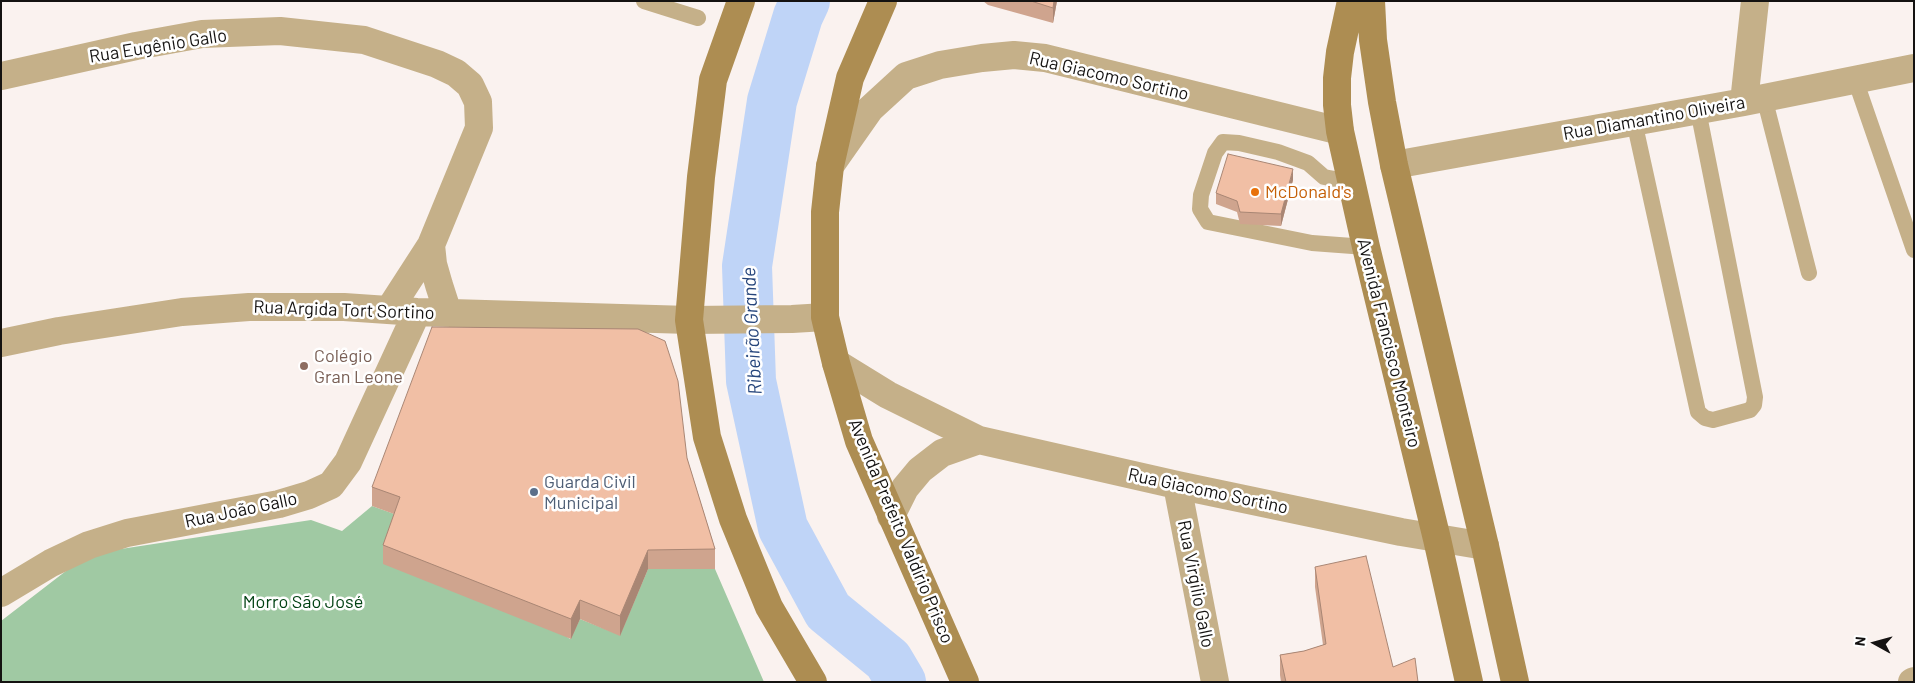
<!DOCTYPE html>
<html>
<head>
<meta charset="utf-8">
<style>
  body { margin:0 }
  #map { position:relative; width:1915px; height:683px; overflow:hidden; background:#faf2ef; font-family:Barlow,sans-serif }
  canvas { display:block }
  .frame { position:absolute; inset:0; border:2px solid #141211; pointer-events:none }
  .north { position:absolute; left:1850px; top:618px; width:50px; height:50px; -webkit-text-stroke:4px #fff; paint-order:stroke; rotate:277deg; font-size:14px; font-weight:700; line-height:20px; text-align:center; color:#141211 }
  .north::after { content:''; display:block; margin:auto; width:18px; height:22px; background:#141211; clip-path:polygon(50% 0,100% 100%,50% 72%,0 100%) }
</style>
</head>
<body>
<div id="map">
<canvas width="1915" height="683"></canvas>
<div class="frame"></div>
<div class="north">N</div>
</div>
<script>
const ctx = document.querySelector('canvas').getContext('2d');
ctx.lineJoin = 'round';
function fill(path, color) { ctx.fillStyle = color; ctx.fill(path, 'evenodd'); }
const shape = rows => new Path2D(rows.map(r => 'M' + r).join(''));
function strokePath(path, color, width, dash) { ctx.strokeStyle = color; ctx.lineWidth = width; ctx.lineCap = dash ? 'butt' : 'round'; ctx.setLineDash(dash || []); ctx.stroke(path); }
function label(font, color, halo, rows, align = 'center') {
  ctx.font = font + ' Barlow,sans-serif'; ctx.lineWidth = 5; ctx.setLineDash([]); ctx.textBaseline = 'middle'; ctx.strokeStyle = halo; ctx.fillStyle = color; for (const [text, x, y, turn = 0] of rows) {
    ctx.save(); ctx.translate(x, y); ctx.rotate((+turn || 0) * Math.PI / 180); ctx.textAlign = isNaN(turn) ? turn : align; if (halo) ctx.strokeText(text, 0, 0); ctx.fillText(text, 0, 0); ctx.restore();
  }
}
const forest = shape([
  [372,506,400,516,570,639,580,619,620,635,648,569,715,569,764,682,1,682,1,621,88,554,311,520,342,531]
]);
const river = shape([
  [805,1,798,16,772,101,747,266,751,381,783,528,828,611,888,660,901,682]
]);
const service = shape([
  [644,1,698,18],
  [1855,79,1914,250],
  [1764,97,1809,273],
  [1634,121,1698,412,1705,418,1713,420,1750,410,1754,405,1755,397,1698,110],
  [1351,182,1324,177,1308,163,1278,152,1239,143,1223,142,1215,153,1201,195,1200,209,1208,222,1312,243,1366,247]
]);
const minor = shape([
  [1,76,136,46,202,34,280,31,364,40,437,64,456,73,470,85,478,102,479,128,431,245,389,310],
  [1744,102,1755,1],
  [1394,165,1744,102,1914,68],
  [830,166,870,109,906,76,940,65,982,58,1014,55,1045,58,1340,131],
  [431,245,433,264,439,285,448,313],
  [1,343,59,331,182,312,249,307,344,307,417,312,689,320,792,319,825,317],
  [836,363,888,395,979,440,1177,485,1401,532,1485,546],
  [1177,485,1215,682],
  [891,516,905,488,920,470,942,453,979,440],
  [1,593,51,563,89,545,127,533,279,504,309,495,331,485,348,462,417,312],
  [1912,682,1914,681]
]);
const secondary = shape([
  [741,1,713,80,701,177,689,320,707,437,733,519,769,607,813,682],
  [883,1,850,78,830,166,825,212,825,317,836,363,859,441,965,682],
  [1351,1,1340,52,1337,78,1337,105,1340,131,1366,247,1437,539,1469,682],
  [1371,1,1373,40,1382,102,1394,165,1485,546,1515,682]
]);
const wall = shape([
  [983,1,1057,1,1053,23,988,5],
  [1293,180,1281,226,1240,224,1237,212,1216,204,1216,193],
  [687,458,715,549,715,569,648,569,620,636,580,619,571,639,383,564,383,545,394,514,372,506,372,487],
  [1315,567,1393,667,1418,682,1281,682,1280,675,1280,655,1304,651,1323,645,1315,587]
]);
const shadedWall = shape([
  [1054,1,1057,1,1053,23,1053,8],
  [1293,169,1293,180,1281,226,1281,214],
  [648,550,648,569,620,636,620,616],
  [580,600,580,619,571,639,571,619]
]);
const building = shape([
  [1031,1,1054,1,1053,8,1031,1],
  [1228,154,1293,169,1281,214,1240,212,1237,201,1216,193,1228,154],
  [432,327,638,329,665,341,678,381,687,458,715,549,648,550,620,616,580,600,571,619,383,545,400,497,372,487,432,327],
  [1366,556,1393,667,1415,658,1418,682,1286,682,1280,655,1304,651,1326,644,1315,567,1366,556]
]);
const markers = [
  [1255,192,5,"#e8710a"],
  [304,366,5,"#8d6e63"],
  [534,492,5,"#5c6f8a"]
];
const streetNames = [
  ["Rua Eugênio Gallo",158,46,-9],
  ["Rua Giacomo Sortino",1109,76,13],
  ["Rua Diamantino Oliveira",1654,118,-10],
  ["Rua Argida Tort Sortino",344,310,2],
  ["Avenida Francisco Monteiro",1389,343,76],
  ["Rua Giacomo Sortino",1208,491,12],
  ["Rua João Gallo",241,510,-12],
  ["Avenida Prefeito Valdírio Prisco",901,531,67],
  ["Rua Virgilio Gallo",1196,584,79]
];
const foodNames = [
  ["McDonald's",1265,192]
];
const educationNames = [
  ["Colégio",314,356],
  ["Gran Leone",314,377]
];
const serviceNames = [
  ["Guarda Civil",544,482],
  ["Municipal",544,503]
];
const parkNames = [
  ["Morro São José",303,602]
];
const waterNames = [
  ["Ribeirão Grande",752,331,-93]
];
fill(forest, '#a0c9a3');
strokePath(river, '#bfd4f7', 50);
strokePath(service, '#c5b089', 16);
strokePath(minor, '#c5b089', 28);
strokePath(secondary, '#ad8d52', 28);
fill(wall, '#cfa48e');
fill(shadedWall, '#a98674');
fill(building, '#f1bfa5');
strokePath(building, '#a98674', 1);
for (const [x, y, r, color] of markers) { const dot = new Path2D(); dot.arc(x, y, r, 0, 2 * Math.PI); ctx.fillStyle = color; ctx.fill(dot); strokePath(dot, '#fff', 2); }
label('18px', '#141211', '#fff', streetNames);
label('18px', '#c56008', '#fff', foodNames, 'left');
label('18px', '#785e54', '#fff', educationNames, 'left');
label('18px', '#4e5e75', '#fff', serviceNames, 'left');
label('18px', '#004112', '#fff', parkNames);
label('italic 19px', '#27467c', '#fff', waterNames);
</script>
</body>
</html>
